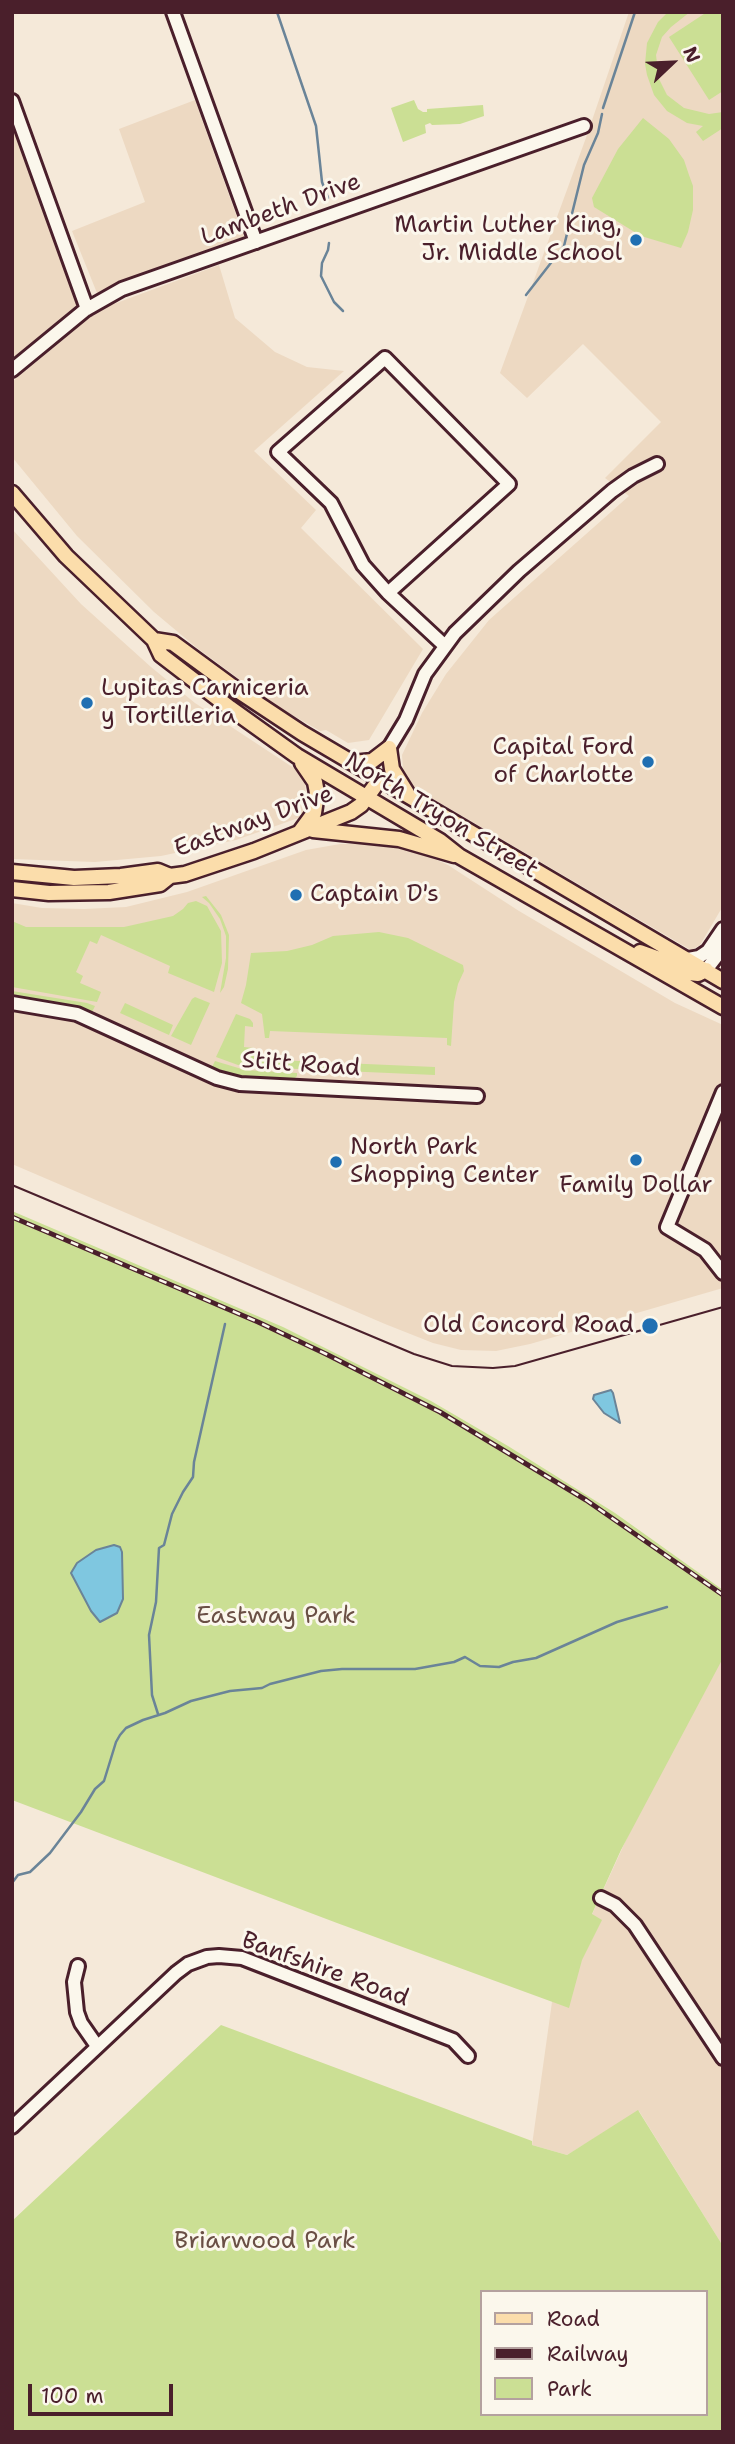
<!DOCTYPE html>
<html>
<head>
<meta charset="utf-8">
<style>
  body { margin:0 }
  #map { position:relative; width:735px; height:2444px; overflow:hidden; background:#f5e9d9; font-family:"Shantell Sans",sans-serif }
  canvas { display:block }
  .frame { position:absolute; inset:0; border:14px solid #4a1f2b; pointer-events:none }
  .legend { position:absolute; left:480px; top:2290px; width:228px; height:126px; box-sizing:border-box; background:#fbf7ec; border:2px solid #b4a19f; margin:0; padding:9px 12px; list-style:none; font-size:21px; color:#4a1f2b }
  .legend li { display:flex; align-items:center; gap:14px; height:35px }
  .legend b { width:35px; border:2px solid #b4a19f }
  .north { position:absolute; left:637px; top:28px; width:70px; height:70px; -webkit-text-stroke:5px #fbf7ec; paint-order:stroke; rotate:67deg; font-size:19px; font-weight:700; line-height:28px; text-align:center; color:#4a1f2b }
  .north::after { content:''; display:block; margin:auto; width:24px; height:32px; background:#4a1f2b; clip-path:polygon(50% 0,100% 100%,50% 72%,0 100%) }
  .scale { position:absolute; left:28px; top:2384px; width:145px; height:32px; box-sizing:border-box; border:4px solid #4a1f2b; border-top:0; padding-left:9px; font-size:21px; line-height:24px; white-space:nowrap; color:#4a1f2b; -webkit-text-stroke:5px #fbf7ec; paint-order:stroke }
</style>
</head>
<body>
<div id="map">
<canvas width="735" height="2444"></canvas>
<div class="frame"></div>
<ul class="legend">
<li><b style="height:9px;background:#fbddab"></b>Road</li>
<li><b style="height:9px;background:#4a1f2b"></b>Railway</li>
<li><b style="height:19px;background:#cbdf94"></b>Park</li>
</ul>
<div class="north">N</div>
<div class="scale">100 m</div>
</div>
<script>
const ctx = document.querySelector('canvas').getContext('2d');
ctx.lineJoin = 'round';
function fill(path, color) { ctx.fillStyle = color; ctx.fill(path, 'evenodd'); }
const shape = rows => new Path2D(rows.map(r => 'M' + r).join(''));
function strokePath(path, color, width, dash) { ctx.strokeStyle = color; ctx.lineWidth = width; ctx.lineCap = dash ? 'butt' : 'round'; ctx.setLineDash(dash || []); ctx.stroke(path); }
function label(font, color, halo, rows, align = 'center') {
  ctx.font = font + ' "Shantell Sans",sans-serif'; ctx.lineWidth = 6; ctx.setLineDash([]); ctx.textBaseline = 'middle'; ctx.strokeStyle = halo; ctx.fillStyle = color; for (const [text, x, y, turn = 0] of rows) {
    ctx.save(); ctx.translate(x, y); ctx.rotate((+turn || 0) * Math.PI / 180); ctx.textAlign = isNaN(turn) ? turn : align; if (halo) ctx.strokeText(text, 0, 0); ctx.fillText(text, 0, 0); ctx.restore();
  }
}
const built = shape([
  [629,12,723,12,723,906,700,945,691,950,404,782,402,755,422,713,446,674,489,620,629,496,605,478,661,422,583,344,527,398,500,373,587,135],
  [195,100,244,237,119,282,97,293,72,231,145,202,119,129],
  [12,124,78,304,12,359],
  [219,265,235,318,275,352,307,367,344,371,254,451,316,510,301,528,423,649,369,740,348,743,326,730,320,731,273,704,197,648,154,612,77,536,12,457,12,382,89,318,111,305],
  [12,529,81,604,151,667,195,703,306,776,304,816,236,840,161,856,95,862,12,859],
  [340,844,379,844,417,851,448,865,519,911,675,1003,723,1025,723,1288,530,1344,496,1351,461,1350,433,1343,385,1324,12,1164,12,903,42,908,84,909,126,907,187,892,306,850],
  [723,1628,723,2246,639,2111,567,2155,532,2145,552,2002]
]);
const green = shape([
  [668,12,690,12,671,27,662,37,656,55,659,79,667,95,684,108,709,114,723,112,723,128,703,141,696,132,703,126,687,123,667,111,654,95,647,75,645,64,647,43,658,22],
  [707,12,723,12,723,91,709,100,669,37],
  [414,100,418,109,423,112,427,112,427,109,483,105,484,116,460,124,432,125,430,123,425,125,426,133,403,142,391,108],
  [643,118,669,139,684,160,689,175,693,186,693,210,688,232,681,248,641,236,594,207,592,198,618,149],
  [206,896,221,915,229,935,228,969,224,987,220,993,226,958,226,936,220,919,209,903,202,897],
  [196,901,207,906,221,931,222,963,214,992,168,973,170,966,101,935,97,944,90,941,76,972,83,976,80,983,101,992,97,1002,12,987,12,921,26,927,124,927,173,916,183,909,188,903],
  [379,932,408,938,463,965,464,971,458,984,454,1002,451,1046,447,1045,447,1038,270,1031,269,1038,265,1038,262,1014,241,1003,246,985,251,953,287,951,312,945,333,936],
  [12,991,87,1003,95,1006,92,1012,73,1005,19,997,12,995],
  [195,997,210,1003,191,1045,171,1036,192,999],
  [125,1003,173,1025,169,1035,120,1013],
  [236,1014,250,1019,253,1023,253,1027,245,1026,244,1047,254,1048,254,1067,238,1065,216,1057],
  [257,1059,340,1063,340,1071,257,1067],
  [215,1061,245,1070,297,1073,297,1076,293,1080,236,1075,212,1067],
  [343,1063,435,1067,435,1075,343,1071],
  [12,1211,283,1327,431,1401,508,1446,615,1513,723,1590,723,1658,621,1850,592,1914,602,1920,582,1960,569,2008,337,1923,12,1800],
  [221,2025,532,2141,532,2145,567,2155,638,2110,723,2246,723,2432,12,2432,12,2221],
  [481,2292,705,2292,705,2414,481,2414]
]);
const water = shape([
  [611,1390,613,1393,620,1423,604,1413,593,1399,594,1395,611,1390],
  [114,1545,120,1547,122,1552,123,1599,117,1613,100,1622,91,1611,71,1573,77,1563,96,1550,114,1545]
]);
const stream = shape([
  [277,12,316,126,322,182,328,198],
  [603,108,635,12],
  [329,243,328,250,322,263,321,276,334,302,343,311],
  [526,295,564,246,584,165,598,133,602,114],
  [158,1714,152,1695,149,1635,156,1602,159,1548,164,1545,172,1514,183,1492,193,1477,194,1462,225,1324],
  [12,1883,18,1875,30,1872,50,1853,81,1812,95,1789,104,1781,116,1742,120,1735,126,1728,143,1720,165,1713,191,1701,230,1691,262,1688,270,1684,321,1671,342,1669,415,1669,454,1662,465,1657,480,1666,499,1667,513,1662,536,1658,617,1622,667,1607]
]);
const minor = shape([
  [173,12,256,242],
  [12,101,87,309],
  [12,370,85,310,122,289,584,126],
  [388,593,509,484,385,358,278,452,331,503,363,565,388,593,445,646],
  [389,748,406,720,425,674,455,633,519,571,612,491,633,476,657,464],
  [688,959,699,957,708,951,723,929],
  [706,970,723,948],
  [12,1003,77,1014,217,1078,240,1084,477,1096],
  [723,1092,667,1227,705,1250,723,1273],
  [601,1898,615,1905,635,1925,723,2058],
  [78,1966,74,1982,77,2012,81,2023,97,2046],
  [12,2127,176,1973,188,1964,207,1957,219,1956,242,1958,453,2040,468,2056]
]);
const major = shape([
  [12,493,66,556,154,640,161,655,230,708,297,756,440,841,459,856,723,1007],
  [154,640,173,643,237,690,302,733,723,981],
  [389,748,392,769,407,793],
  [353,763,372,761,389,748],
  [313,830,399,839,454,855],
  [300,832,314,813,317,793,315,782,302,763],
  [12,872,74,878,121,876,158,871,170,876,185,874,254,851,351,812,361,805,380,779],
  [12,889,49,893,109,892,160,884,170,876],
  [640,952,668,962,689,973,698,974,706,970]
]);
const tram = shape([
  [12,1185,414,1354,452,1366,493,1368,515,1366,723,1307]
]);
const rail = shape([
  [12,1217,258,1322,326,1354,440,1412,586,1500,723,1595]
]);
const markers = [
  [636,240,7,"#1f6fb2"],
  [87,703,7,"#1f6fb2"],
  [648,762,7,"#1f6fb2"],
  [296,895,7,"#1f6fb2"],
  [636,1160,7,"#1f6fb2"],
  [336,1162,7,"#1f6fb2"],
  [650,1326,9,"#1f6fb2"]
];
const streetNames = [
  ["Lambeth Drive",281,210,-20],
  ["North Tryon Street",441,816,31],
  ["Eastway Drive",254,822,-20],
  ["Stitt Road",301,1065,4],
  ["Banfshire Road",325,1970,20]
];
const poiNames = [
  ["Martin Luther King,",622,226],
  ["Jr. Middle School",622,254],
  ["Lupitas Carniceria",101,689,"left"],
  ["y Tortilleria",101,717,"left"],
  ["Capital Ford",634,748],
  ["of Charlotte",634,776],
  ["Captain D's",310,895,"left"],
  ["North Park",350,1148,"left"],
  ["Shopping Center",350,1176,"left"],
  ["Family Dollar",636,1186,"center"],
  ["Old Concord Road",634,1326]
];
const parkNames = [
  ["Eastway Park",276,1617],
  ["Briarwood Park",265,2242]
];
fill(built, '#edd9c2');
fill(green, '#cbdf94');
fill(water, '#7fc7e0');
strokePath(water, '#6a8498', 2);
strokePath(stream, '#6a8498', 2.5);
strokePath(minor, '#4a1f2b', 18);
strokePath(major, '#4a1f2b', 19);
strokePath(minor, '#fbf7ec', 12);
strokePath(major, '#fbddab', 14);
strokePath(tram, '#4a1f2b', 2);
strokePath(rail, '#4a1f2b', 5);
strokePath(rail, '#fbf7ec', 2.5, [8]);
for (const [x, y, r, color] of markers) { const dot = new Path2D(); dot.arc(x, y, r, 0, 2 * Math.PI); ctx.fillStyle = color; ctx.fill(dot); strokePath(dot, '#fbf7ec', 2.5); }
label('24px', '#4a1f2b', '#fbf7ec', streetNames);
label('24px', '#4a1f2b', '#fbf7ec', poiNames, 'right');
label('24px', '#6a4f45', '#fbf7ec', parkNames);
</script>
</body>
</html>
